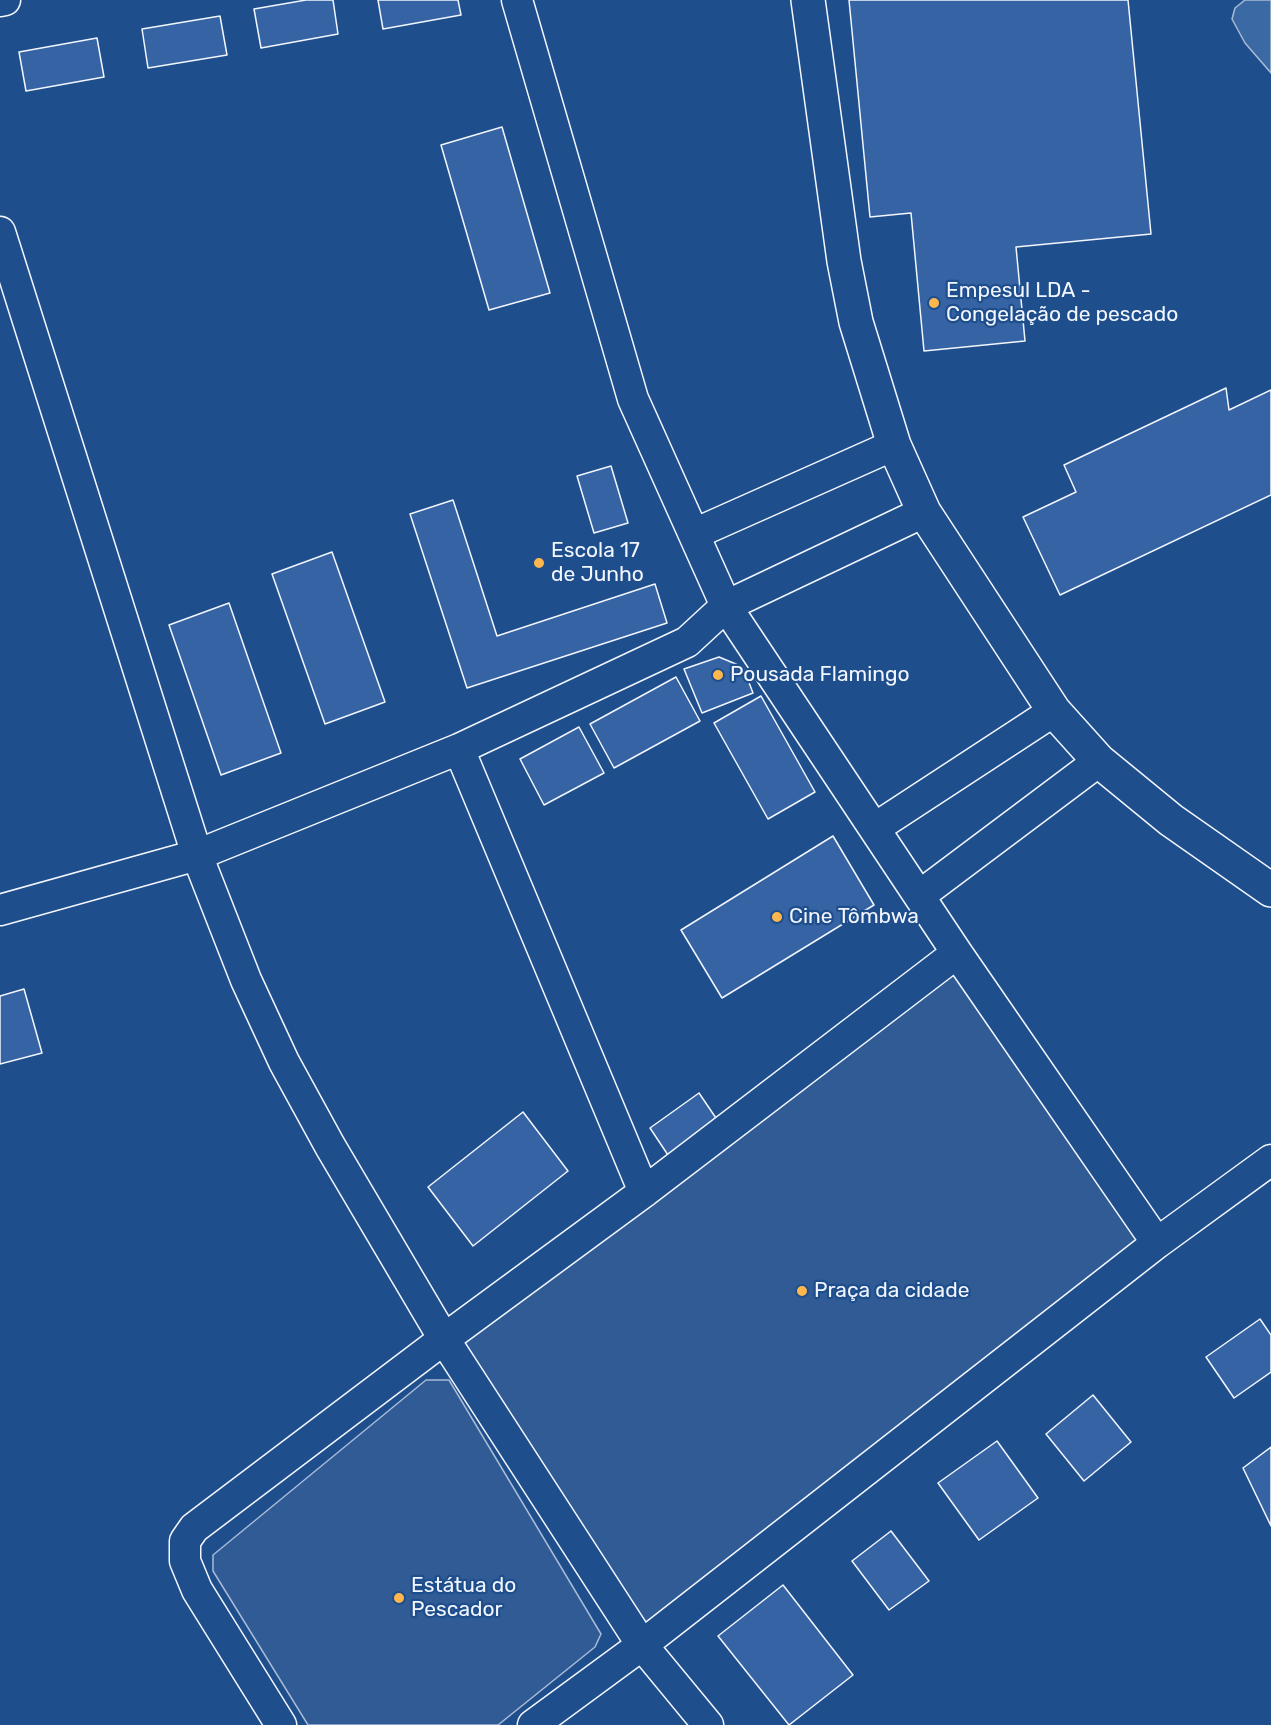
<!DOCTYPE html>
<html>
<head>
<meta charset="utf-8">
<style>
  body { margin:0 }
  canvas { display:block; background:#1f4e8c }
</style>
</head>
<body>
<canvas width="1271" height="1725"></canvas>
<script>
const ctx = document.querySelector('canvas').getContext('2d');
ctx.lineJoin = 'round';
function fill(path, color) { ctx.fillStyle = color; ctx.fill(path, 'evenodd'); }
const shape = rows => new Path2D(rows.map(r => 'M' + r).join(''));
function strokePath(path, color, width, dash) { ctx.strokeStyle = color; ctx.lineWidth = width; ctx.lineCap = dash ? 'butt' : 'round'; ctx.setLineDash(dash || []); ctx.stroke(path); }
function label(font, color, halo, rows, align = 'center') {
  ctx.font = font + ' Rubik,sans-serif'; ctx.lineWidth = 4.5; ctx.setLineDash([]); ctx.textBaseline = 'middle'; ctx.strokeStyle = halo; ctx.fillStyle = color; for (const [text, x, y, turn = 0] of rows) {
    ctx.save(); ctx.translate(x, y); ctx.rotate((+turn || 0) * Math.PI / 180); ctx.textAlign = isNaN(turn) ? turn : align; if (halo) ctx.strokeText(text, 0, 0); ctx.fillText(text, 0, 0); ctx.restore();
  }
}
const parking = shape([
  [957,953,1157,1243,642,1645,444,1339,957,953],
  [426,1380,449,1380,601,1634,595,1647,498,1725,308,1725,213,1571,213,1555,426,1380]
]);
const water = shape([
  [1245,0,1271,0,1271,73,1245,43,1232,19,1235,8,1245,0]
]);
const building = shape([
  [306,0,333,0,338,34,261,48,254,9,306,0],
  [378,0,458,0,461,15,383,29,378,0],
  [849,0,1128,0,1151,234,1016,247,1025,341,924,351,911,213,870,217,849,0],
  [220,16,227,55,148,68,142,29,220,16],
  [97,38,104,77,26,91,19,52,97,38],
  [502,127,550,293,489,310,441,145,502,127],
  [1226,388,1229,410,1271,390,1271,495,1060,595,1023,517,1076,492,1064,465,1226,388],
  [611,466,628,523,594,533,577,476,611,466],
  [453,500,497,636,655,584,667,623,467,688,410,514,453,500],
  [332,552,385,702,325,724,272,574,332,552],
  [229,603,281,753,221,775,169,625,229,603],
  [719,657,743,667,753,693,702,713,684,669,719,657],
  [676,677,700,721,614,768,590,724,676,677],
  [761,696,815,792,768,819,714,723,761,696],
  [579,727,604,773,544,805,520,759,579,727],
  [833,836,874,905,722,998,681,930,833,836],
  [24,989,42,1053,0,1064,0,996,24,989],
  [699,1093,720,1124,670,1158,650,1128,699,1093],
  [523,1112,568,1171,473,1246,428,1187,523,1112],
  [1260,1319,1271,1335,1271,1372,1234,1398,1206,1357,1260,1319],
  [1093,1395,1131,1442,1084,1481,1046,1434,1093,1395],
  [997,1441,1038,1498,979,1540,938,1483,997,1441],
  [1271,1447,1271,1526,1243,1468,1271,1447],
  [891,1531,929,1581,889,1610,852,1561,891,1531],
  [783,1585,853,1675,789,1725,718,1636,783,1585]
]);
const minor = shape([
  [517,0,633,399,726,606,957,953,1157,1243],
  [0,1,5,0],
  [0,232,197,855,246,980,284,1062,330,1146,444,1339,642,1645,708,1725],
  [694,534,894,445],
  [459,749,644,1192],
  [875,828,1054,711],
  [919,896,1099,761],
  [0,910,197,855,459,749,687,642,726,606,924,512],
  [281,1725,197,1590,185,1561,185,1541,194,1528,444,1339,644,1192,957,953],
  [533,1725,642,1645,1157,1243,1271,1160]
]);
const tertiary = shape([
  [808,0,844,261,856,322,894,445,924,512,1054,711,1099,761,1171,820,1271,890]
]);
const markers = [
  [934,303,6,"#ffb74d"],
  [539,563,6,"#ffb74d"],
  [718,675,6,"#ffb74d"],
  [777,917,6,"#ffb74d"],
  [802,1291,6,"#ffb74d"],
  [399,1598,6,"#ffb74d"]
];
const poiNames = [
  ["Empesul LDA -",946,291],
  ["Congelação de pescado",946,315],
  ["Escola 17",551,551],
  ["de Junho",551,575],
  ["Pousada Flamingo",730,675],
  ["Cine Tômbwa",789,917],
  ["Praça da cidade",814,1291],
  ["Estátua do",411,1586],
  ["Pescador",411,1610]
];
fill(parking, '#305b95');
strokePath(parking, '#a8bbd7', 1.5);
fill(water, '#3b69a3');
strokePath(water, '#a8bbd7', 1.5);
fill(building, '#3563a3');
strokePath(building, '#f2f6ff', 1.5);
strokePath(minor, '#f2f6ff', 33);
strokePath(tertiary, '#f2f6ff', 36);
strokePath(minor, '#1f4e8c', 30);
strokePath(tertiary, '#1f4e8c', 33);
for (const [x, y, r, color] of markers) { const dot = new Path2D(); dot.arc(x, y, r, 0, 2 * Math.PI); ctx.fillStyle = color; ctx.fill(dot); strokePath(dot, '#1f4e8c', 2); }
label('21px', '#f2f6ff', '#1f4e8c', poiNames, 'left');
</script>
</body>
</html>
